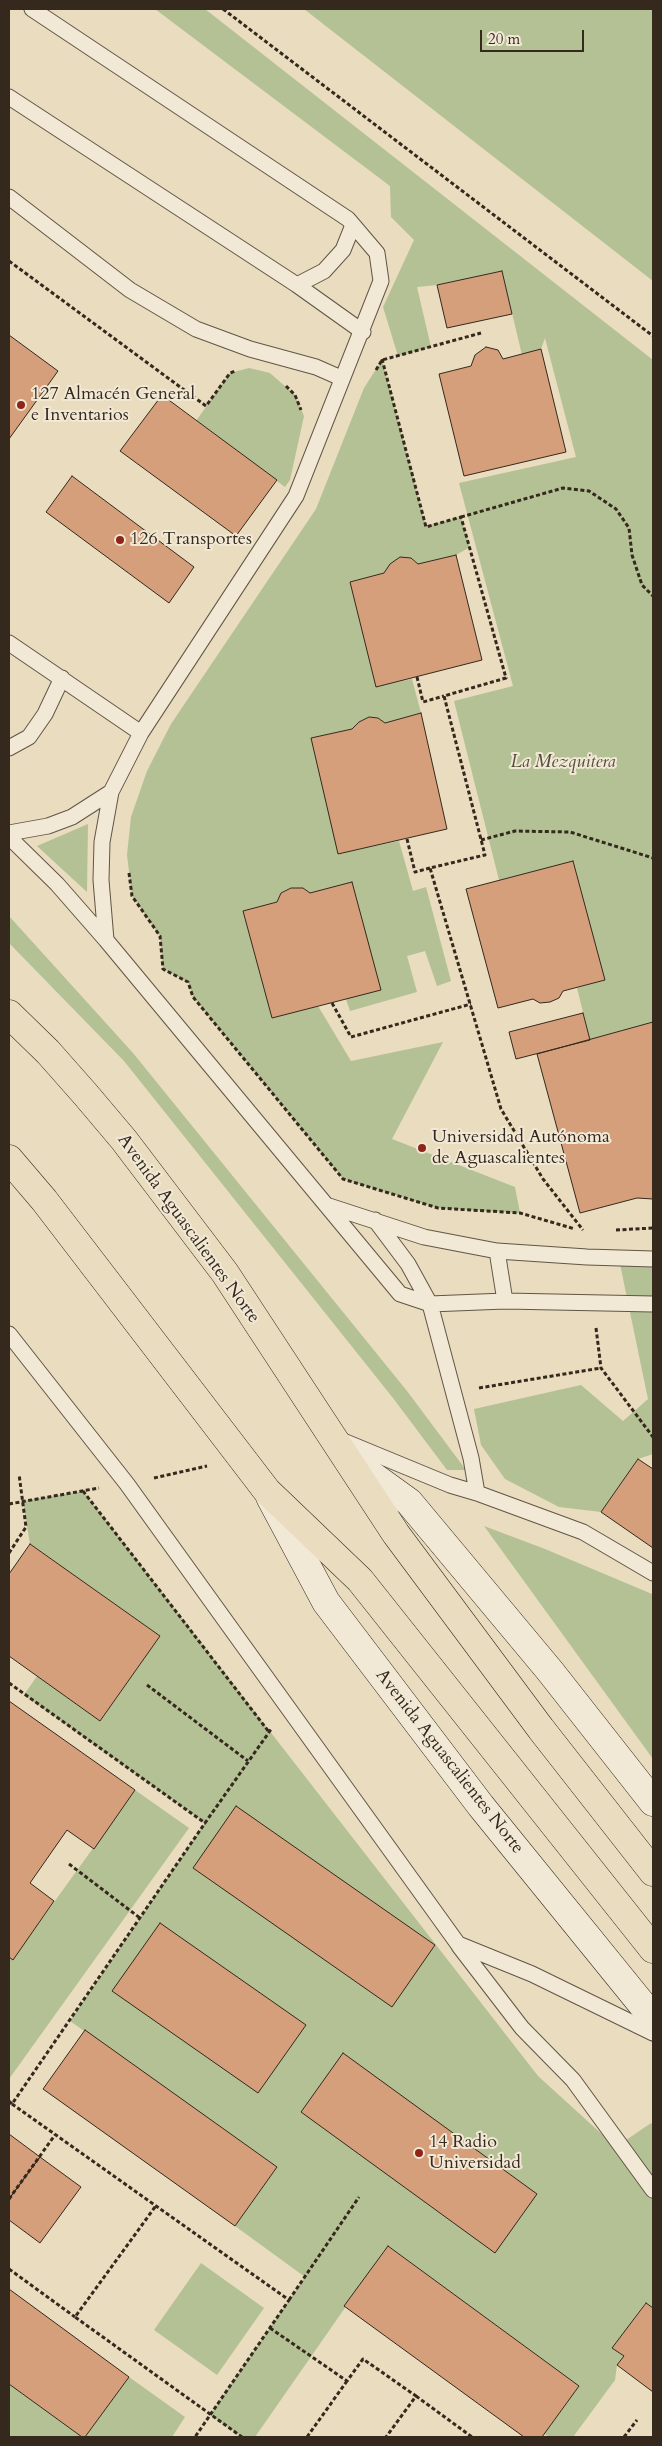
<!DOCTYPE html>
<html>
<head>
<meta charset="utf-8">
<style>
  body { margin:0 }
  #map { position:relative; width:662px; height:2446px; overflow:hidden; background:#e9dcbf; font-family:Cardo,serif }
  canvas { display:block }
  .frame { position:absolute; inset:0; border:10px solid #35281d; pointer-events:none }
  .scale { position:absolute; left:480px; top:30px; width:104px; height:22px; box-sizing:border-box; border:2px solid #35281d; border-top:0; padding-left:6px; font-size:15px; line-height:18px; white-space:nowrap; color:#35281d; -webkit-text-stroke:4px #f1e8d5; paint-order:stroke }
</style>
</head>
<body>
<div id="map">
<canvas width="662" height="2446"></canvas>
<div class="frame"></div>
<div class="scale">20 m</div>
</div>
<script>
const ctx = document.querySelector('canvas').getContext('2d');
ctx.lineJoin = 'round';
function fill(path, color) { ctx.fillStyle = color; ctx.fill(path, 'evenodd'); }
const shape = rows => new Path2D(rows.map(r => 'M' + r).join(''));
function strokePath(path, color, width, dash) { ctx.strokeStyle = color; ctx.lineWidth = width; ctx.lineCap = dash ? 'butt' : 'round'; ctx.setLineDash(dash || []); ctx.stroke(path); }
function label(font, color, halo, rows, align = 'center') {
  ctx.font = font + ' Cardo,serif'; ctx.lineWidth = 4; ctx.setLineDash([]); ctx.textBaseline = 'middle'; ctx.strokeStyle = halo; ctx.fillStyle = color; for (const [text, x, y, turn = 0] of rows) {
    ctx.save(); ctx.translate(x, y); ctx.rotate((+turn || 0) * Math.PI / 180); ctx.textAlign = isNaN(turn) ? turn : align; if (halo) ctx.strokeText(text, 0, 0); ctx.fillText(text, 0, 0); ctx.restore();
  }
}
const green = shape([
  [155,9,205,9,653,360,653,1022,590,1040,577,988,604,980,573,862,499,880,454,701,513,686,459,483,576,457,545,338,541,349,522,355,502,271,437,285,417,287,431,347,398,356,383,307,414,240,391,217,390,186],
  [304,9,653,9,653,281],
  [382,360,426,526,461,517,470,547,456,555,418,564,411,558,384,573,350,582,376,686,412,679,421,713,385,723,378,718,369,717,359,722,352,729,311,738,339,853,399,841,413,891,426,887,451,981,437,986,425,951,407,956,417,992,350,1011,310,893,303,888,291,888,281,893,277,902,243,912,272,1018,318,1006,351,1061,443,1042,392,1139,515,1187,520,1213,438,1208,343,1179,193,997,188,982,163,969,160,936,132,896,127,855,131,817,147,771,171,724,316,509,364,388],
  [249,368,270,373,295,395,304,416,290,480,285,487,196,421,230,373],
  [88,824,87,892,37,846],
  [9,916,133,1053,407,1391,466,1470,447,1470,393,1398,124,1061,9,943],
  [620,1264,653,1264,653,1454,638,1459,601,1512,559,1507,505,1479,481,1445,474,1409,581,1385,623,1421,648,1399],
  [83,1491,538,2076,616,2147,651,2123,653,2126,653,2308,645,2303,613,2348,624,2356,617,2365,615,2380,573,2437,550,2437,544,2434,579,2386,388,2246,255,2437,242,2437,210,2415,305,2277,235,2226,277,2167,70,2021,205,1823,24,1695,37,1676,100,1721,160,1636,30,1544,23,1501],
  [484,1526,545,1549,652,1594,653,1759],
  [135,1790,189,1828,9,2079,9,1957,13,1959],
  [201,2263,264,2308,217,2375,154,2330],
  [129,2377,185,2417,172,2437,85,2437],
  [9,2384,82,2437,10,2437]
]);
const building = shape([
  [502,271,512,314,447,328,437,285,502,271],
  [9,335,58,371,9,439,9,335],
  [486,347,498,350,503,359,541,349,566,452,464,476,439,374,471,366,475,355,486,347],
  [162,395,277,480,236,536,120,451,162,395],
  [72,476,194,567,169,603,46,512,72,476],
  [456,555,482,660,376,687,350,582,384,573,390,564,400,557,411,558,418,564,456,555],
  [421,713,447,829,338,854,311,738,352,729,359,722,369,717,378,718,385,723,421,713],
  [573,861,605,980,563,991,559,998,550,1002,540,1003,533,999,498,1008,466,889,573,861],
  [352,882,381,990,272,1018,243,911,277,902,281,893,291,888,303,888,310,893,352,882],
  [583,1013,590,1040,516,1059,509,1032,583,1013],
  [653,1022,653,1199,637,1198,580,1213,537,1054,653,1022],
  [638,1459,653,1469,653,1548,601,1512,638,1459],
  [30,1544,160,1636,100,1721,9,1656,9,1574,30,1544],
  [9,1701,135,1790,94,1849,67,1830,30,1883,54,1901,13,1960,9,1957,9,1701],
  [236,1806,435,1945,392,2007,193,1868,236,1806],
  [160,1923,306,2025,258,2093,112,1991,160,1923],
  [85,2030,277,2167,235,2226,43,2089,85,2030],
  [343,2053,537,2194,495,2253,301,2112,343,2053],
  [9,2134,40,2157,9,2199,9,2134],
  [40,2157,81,2187,40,2243,9,2220,9,2199,40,2157],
  [388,2246,579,2386,542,2437,524,2437,344,2306,388,2246],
  [9,2289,129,2377,85,2437,82,2437,9,2384,9,2289],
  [646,2303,653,2308,653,2392,617,2365,624,2356,612,2348,646,2303]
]);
const path = shape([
  [223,9,653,336],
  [9,261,206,406,230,373,235,371],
  [382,359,426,527,461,517,506,678,444,696,485,855,430,868,501,1109,543,1179,583,1230],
  [376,370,382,360,481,333],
  [286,386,295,395,301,410],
  [461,517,563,488,589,491,616,509,629,528,632,555,642,585,653,596],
  [417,677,423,702,444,696],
  [407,839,415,872,430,868],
  [481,840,515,831,570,832,653,858],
  [129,873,132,896,160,936,163,969,188,982,193,997,343,1179,438,1208,520,1213,575,1229],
  [332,1003,351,1037,471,1004],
  [616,1230,653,1228],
  [596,1328,601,1368,653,1437],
  [479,1388,601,1368],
  [154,1478,207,1466],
  [83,1491,269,1732],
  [9,1504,99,1488],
  [9,1553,26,1527,19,1474],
  [9,1683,205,1823,272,1728],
  [147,1685,248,1761],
  [69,1864,140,1918],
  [9,2101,12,2104,205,1823],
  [12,2104,289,2300,195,2437],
  [9,2199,55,2135],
  [155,2207,75,2317,242,2437],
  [9,2269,75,2317],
  [289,2300,359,2197],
  [270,2328,347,2381,363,2359,416,2396,386,2437],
  [416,2396,472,2437],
  [307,2437,347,2381],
  [624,2437,637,2420]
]);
const lane = shape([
  [32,9,348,219,377,253,381,281,296,496,141,733,111,792,102,842,101,880,106,940],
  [9,97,297,285,363,332],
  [9,197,130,290,196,329,250,349,316,367,341,378],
  [297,285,324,271,343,250,353,225],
  [9,643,141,733],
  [9,748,29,737,45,714,62,678],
  [9,833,48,826,72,817,111,792],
  [9,837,57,884,106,940,400,1294,430,1304,505,1301,653,1304],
  [329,1206,424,1237,497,1251,587,1257,653,1259],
  [375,1220,408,1264,430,1304,471,1458,477,1493],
  [497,1251,505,1301],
  [9,1334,127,1484,458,1944,532,1974,653,2033],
  [336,1438,450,1485,477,1493,583,1532,653,1573],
  [459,1946,522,2028,573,2080,653,2190]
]);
const secondary = shape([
  [348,1458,409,1502,550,1671,653,1802],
  [270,1497,326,1602,481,1806,653,2018]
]);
const primary = shape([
  [9,1014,48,1052,86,1095,124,1140,225,1273,396,1534,541,1729,653,1872],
  [9,1159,44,1200,267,1491,360,1580,653,1949]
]);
const markers = [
  [21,405,5,"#8f2418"],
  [120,540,5,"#8f2418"],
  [422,1148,5,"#8f2418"],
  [419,2153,5,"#8f2418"]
];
const poiNames = [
  ["127 Almacén General",31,395],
  ["e Inventarios",31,416],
  ["126 Transportes",130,540],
  ["Universidad Autónoma",432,1138],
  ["de Aguascalientes",432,1159],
  ["14 Radio",429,2143],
  ["Universidad",429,2164]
];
const parkNames = [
  ["La Mezquitera",563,763]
];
const streetNames = [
  ["Avenida Aguascalientes Norte",188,1229,54],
  ["Avenida Aguascalientes Norte",449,1762,52]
];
fill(green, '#b3c195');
fill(building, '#d49f7a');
strokePath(building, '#35281d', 1);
strokePath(lane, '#625546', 17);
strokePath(secondary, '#35281d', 29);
strokePath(primary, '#35281d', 29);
strokePath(path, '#35281d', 3, [4, 2.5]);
strokePath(lane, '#f1e8d5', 15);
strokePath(secondary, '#f1e8d5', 28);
strokePath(primary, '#e9dcbf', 28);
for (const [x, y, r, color] of markers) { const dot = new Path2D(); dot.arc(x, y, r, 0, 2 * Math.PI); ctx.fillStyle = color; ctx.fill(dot); strokePath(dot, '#f1e8d5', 2); }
label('18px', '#35281d', '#f1e8d5', poiNames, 'left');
label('italic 18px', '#544e3b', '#f1e8d5', parkNames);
label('18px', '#35281d', '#f1e8d5', streetNames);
</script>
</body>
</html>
